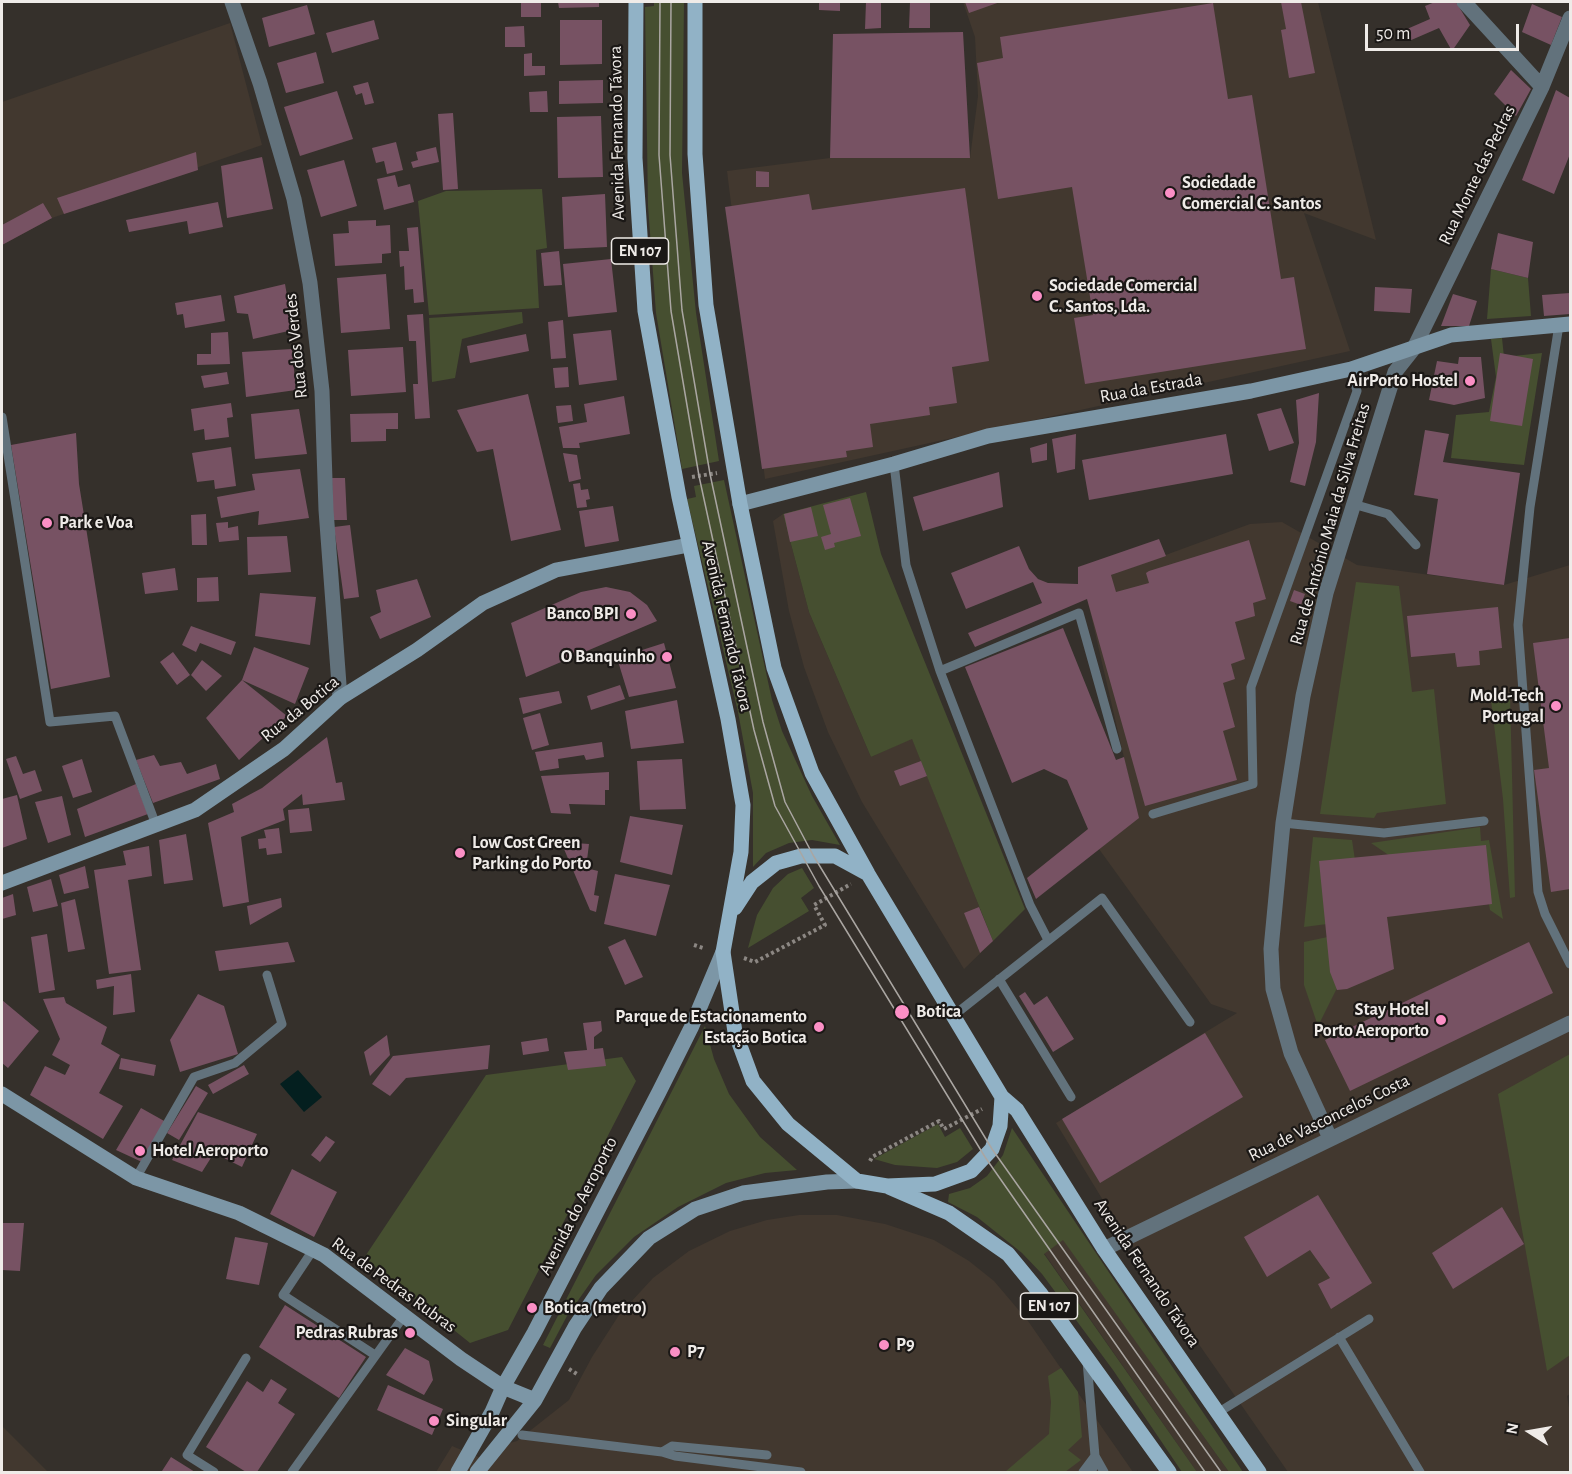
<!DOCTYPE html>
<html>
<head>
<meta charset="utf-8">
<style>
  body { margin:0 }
  #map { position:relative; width:1572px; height:1474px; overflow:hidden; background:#35302b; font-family:"Alegreya Sans",sans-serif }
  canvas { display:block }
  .frame { position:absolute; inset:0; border:3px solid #efebe8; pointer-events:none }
  .north { position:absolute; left:1500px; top:1402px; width:60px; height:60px; -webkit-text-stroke:4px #1b1816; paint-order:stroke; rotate:281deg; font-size:16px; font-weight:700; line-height:24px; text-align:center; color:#efebe8 }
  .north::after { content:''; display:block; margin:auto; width:21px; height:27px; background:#efebe8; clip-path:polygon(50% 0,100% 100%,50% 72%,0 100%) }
  .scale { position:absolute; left:1365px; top:24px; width:154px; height:27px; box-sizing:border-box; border:3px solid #efebe8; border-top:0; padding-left:8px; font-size:18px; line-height:21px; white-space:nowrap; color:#efebe8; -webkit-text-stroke:4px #1b1816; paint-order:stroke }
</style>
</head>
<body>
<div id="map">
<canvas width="1572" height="1474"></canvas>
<div class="frame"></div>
<div class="north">N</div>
<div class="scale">50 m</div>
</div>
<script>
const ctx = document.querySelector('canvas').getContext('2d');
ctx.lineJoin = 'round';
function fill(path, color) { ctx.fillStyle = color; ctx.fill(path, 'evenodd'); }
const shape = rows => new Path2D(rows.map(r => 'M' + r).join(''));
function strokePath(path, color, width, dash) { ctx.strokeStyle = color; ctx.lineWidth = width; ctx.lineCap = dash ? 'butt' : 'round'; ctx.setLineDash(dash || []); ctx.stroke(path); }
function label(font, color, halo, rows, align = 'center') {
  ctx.font = font + ' "Alegreya Sans",sans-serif'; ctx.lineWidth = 4.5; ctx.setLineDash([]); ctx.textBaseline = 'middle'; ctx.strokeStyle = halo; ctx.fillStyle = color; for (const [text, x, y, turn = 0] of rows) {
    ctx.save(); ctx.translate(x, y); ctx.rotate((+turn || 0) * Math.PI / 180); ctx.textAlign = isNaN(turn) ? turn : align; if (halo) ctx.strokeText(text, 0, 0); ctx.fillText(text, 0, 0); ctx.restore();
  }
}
const built = shape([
  [963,2,1318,2,1376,240,1304,213,1350,351,765,479,727,171,830,158,970,158,978,96,975,37],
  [230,23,262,145,52,218,2,245,2,102],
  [783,514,809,612,871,757,912,738,993,941,964,969,862,802,828,732,804,667,789,611,773,521],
  [1282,522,1357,565,1504,585,1570,565,1570,1394,1567,1396,1570,1413,1570,1472,1288,1472,1161,1290,1101,1197,1056,1123,1237,1013,1211,1004,1099,849,1138,818,1084,585,1250,524],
  [799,1215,837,1215,885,1224,934,1240,969,1261,994,1281,1028,1321,1133,1472,436,1472,452,1446,493,1463,503,1445,517,1441,569,1400,592,1357,619,1315,653,1278,689,1251,730,1231,767,1220],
  [1063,1239,1229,1472,1197,1472,1044,1253],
  [2,1426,48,1472,2,1472]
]);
const green = shape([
  [654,2,684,2,682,173,696,313,719,461,682,469,656,313,648,206,645,7,654,6],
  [542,189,547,248,536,250,539,308,429,315,418,201,446,191],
  [1491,269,1528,278,1531,316,1487,319],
  [522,312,523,323,462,339,455,378,432,382,429,318],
  [1502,338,1504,357,1542,353,1524,465,1451,458,1456,415,1489,412,1496,377,1491,339],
  [724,480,772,700,782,731,812,796,840,845,812,840,789,843,766,853,753,867,753,793,738,712,687,499,696,497,694,486],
  [866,492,881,554,1025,909,993,941,912,739,871,757,809,612,783,514],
  [1356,582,1399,586,1412,692,1434,689,1446,804,1377,813,1374,818,1320,814],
  [1510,694,1515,897,1510,898,1503,799,1491,700],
  [1480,827,1481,841,1489,840,1503,919,1490,910,1481,856,1390,856,1371,843],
  [1313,837,1352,840,1355,860,1335,923,1304,927],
  [802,868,814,888,801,898,809,911,748,948,757,915,773,888,788,874],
  [1337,935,1340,982,1318,1026,1304,985,1304,942],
  [705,1026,714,1059,729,1094,760,1137,797,1170,765,1173,726,1183,678,1207,634,1237,596,1275,567,1316,550,1348,543,1345],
  [1570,1054,1570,1355,1547,1371,1498,1094],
  [622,1057,636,1081,508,1330,470,1343,364,1258,486,1075],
  [938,1124,945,1137,960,1128,973,1149,957,1162,937,1168,895,1165,874,1159],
  [1012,1128,1243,1472,1229,1472,1063,1240,1044,1254,1197,1472,1182,1472,1113,1370,1042,1274,1022,1253,977,1217,948,1202,949,1194,970,1188,987,1176,1003,1155],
  [1061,1368,1078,1392,1082,1437,1068,1450,1081,1460,1065,1472,1005,1472,1049,1434,1051,1402,1048,1376]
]);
const water = shape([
  [298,1070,322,1097,304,1112,280,1084]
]);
const building = shape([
  [521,2,541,2,541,17,521,17],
  [558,2,599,2,599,7,559,8],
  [819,2,840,2,840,11,819,10],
  [866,2,881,2,881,28,865,29],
  [910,2,930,2,930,28,909,28],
  [965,2,1000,2,969,13],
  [1281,2,1301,2,1315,73,1289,78,1281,30,1286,29],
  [1435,2,1456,2,1470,25,1452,51,1439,28,1409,41,1407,29,1430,19,1425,6],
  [1213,3,1228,99,1252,95,1281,279,1294,277,1306,349,1085,384,1074,318,1093,315,1072,187,998,199,977,63,1003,58,1000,37],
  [1532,4,1562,17,1551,45,1522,32],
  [307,5,315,34,269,47,262,18],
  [374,20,379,39,332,53,326,33],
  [560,20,602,20,602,64,560,65],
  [524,26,525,47,505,47,505,27],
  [963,32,970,158,830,158,833,34],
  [316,52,324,83,286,93,277,63],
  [532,53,532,66,545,66,545,75,524,76,524,54],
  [1511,70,1531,89,1516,116,1494,94],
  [603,80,603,103,559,104,559,81],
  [368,82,374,103,365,105,362,93,356,95,353,86],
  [1556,90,1570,98,1570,154,1554,194,1522,180],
  [337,91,353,139,300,156,284,107],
  [547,91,548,112,530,112,529,92],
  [453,113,458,189,443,190,438,114],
  [601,116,603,177,558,178,557,117],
  [396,142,403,170,387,174,384,161,376,163,372,148],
  [436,147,439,162,413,168,411,162,418,160,416,152],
  [196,152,198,170,64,214,57,198],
  [262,157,273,209,227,218,221,166],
  [344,160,357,206,321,217,307,170],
  [756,171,769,172,769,187,756,187],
  [395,175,398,187,410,184,414,202,384,210,377,179],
  [965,188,989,361,952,367,957,403,929,407,930,415,870,424,873,447,846,451,847,457,762,469,725,207,809,194,812,210],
  [605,194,607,247,564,249,562,197],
  [218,202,223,227,189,234,187,221,129,232,126,220],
  [43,203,52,218,2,245,2,225],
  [376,220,376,226,390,225,391,253,382,254,382,263,335,266,333,234,349,233,348,221],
  [418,227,424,302,414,303,413,289,405,290,404,266,400,267,399,251,409,251,407,228],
  [1498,233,1533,242,1528,278,1491,269],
  [559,251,562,285,544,286,541,253],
  [611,259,617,312,568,317,563,264],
  [386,274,390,329,341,333,337,278],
  [285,284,293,330,253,339,248,314,237,313,234,296],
  [1375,287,1412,289,1410,313,1374,311],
  [1570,293,1570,314,1544,316,1542,295],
  [1453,294,1477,301,1469,326,1441,326],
  [221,295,225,321,185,328,183,314,177,315,175,303],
  [423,314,430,418,415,419,413,384,418,384,416,341,409,341,407,315],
  [563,320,566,358,551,359,548,322],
  [611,330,617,380,579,385,573,334],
  [228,332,230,364,197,365,197,354,211,354,211,333],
  [526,334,529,351,470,363,467,346],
  [403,347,406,392,351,396,348,350],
  [292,349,296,390,246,397,242,352],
  [1500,353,1533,359,1522,426,1490,421],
  [1459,357,1481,357,1485,398,1454,405,1429,400,1437,361,1458,364],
  [568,367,569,387,555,388,553,368],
  [227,372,229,384,204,388,201,376],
  [1319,393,1316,442,1305,486,1290,482,1299,443,1296,400],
  [528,394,561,530,511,541,493,449,477,452,457,410],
  [624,396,630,434,579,443,580,448,563,448,559,427,587,422,584,404],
  [231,403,233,417,227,418,229,437,205,440,204,429,194,431,191,409],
  [571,405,573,421,558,423,556,406],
  [1281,408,1294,443,1269,451,1257,414],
  [299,409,307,454,255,459,251,414],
  [398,413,398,429,386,429,386,441,351,442,350,414],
  [1425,430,1449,434,1443,462,1520,473,1504,585,1427,574,1438,499,1414,495],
  [76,433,79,484,110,677,51,689,11,445],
  [1076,434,1075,469,1057,473,1052,439],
  [1226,434,1233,474,1089,500,1082,460],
  [1047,443,1047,460,1032,463,1030,448],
  [231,447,236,486,215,489,214,480,197,482,192,453],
  [563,453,577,455,581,479,569,482],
  [300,469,309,518,258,525,259,511,221,518,217,497,255,490,252,474],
  [999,472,1003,507,923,531,913,497],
  [332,478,345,478,347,520,333,520],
  [580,483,581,490,588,489,590,499,586,500,587,507,577,508,573,484],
  [850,498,861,536,834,543,835,547,825,550,821,537,831,534,823,505],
  [613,506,619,541,585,547,579,511],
  [811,507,818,536,790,542,784,514],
  [206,514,207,545,192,545,191,515],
  [228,522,228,528,238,526,239,540,219,542,216,523],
  [350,525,359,597,344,599,334,527],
  [287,536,291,572,248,575,247,537],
  [1159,539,1166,556,1111,575,1116,592,1149,583,1146,573,1149,571,1249,540,1266,599,1253,603,1255,616,1235,622,1245,659,1231,664,1235,679,1223,683,1235,727,1223,731,1237,780,1145,806,1087,599,975,647,968,633,1042,603,1033,582,966,609,951,573,1019,546,1029,569,1038,579,1048,583,1078,584,1078,567],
  [175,568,178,590,145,594,142,573],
  [218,577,219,601,197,602,197,578],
  [417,579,431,617,380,639,370,617,381,612,376,590],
  [606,587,630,592,647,605,657,621,526,677,511,623,581,592],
  [1294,590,1305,594,1301,605,1290,601],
  [260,593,316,597,310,645,255,636],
  [1498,607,1502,648,1479,651,1480,665,1457,667,1455,653,1411,657,1407,616],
  [191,626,236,642,231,655,200,643,196,652,182,645],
  [1063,628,1116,760,1124,757,1139,818,1036,899,1027,878,1088,829,1067,780,1044,769,1012,783,965,667],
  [1570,638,1570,889,1551,892,1534,770,1549,768,1533,643],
  [664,643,676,688,629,697,617,658],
  [254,647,309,668,295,704,242,680],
  [173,652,190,675,177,685,160,662],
  [202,660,222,676,206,691,191,675],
  [242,680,287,716,239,760,206,718],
  [620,685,625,699,591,710,587,696],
  [559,691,562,703,523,714,519,698],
  [677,700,684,743,631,749,625,711],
  [540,713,549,745,532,750,523,718],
  [327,737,336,783,342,782,345,800,303,805,302,794,283,809,285,820,241,837,249,902,223,907,208,823,234,812,232,804,262,788],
  [602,742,604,757,586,760,584,755,558,759,559,768,540,771,535,752],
  [154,755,160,766,181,762,187,774,216,764,220,779,153,803,136,760],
  [16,756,23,774,35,770,42,791,20,799,6,759],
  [82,759,92,792,73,798,62,766],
  [682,759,686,809,640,810,637,761],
  [921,761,927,776,900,786,894,771],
  [609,772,609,790,605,790,605,805,569,804,571,814,551,813,541,776],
  [136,784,148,814,85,837,77,809],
  [17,795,27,839,2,848,2,799],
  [62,796,71,835,48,843,35,802],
  [309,808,312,831,290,833,288,810],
  [630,816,683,825,672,875,620,862],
  [279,828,282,853,267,855,266,848,259,849,258,839,266,838,264,830],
  [186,834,193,880,164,884,159,840],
  [561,842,589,844,586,868,598,871,594,895,599,896,596,912,590,910],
  [1486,845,1492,904,1387,917,1394,969,1347,989,1337,990,1330,972,1319,861],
  [149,846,152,876,128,880,141,970,109,974,94,870,126,865,123,851],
  [85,866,89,888,64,894,59,875],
  [615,874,670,885,656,936,604,924],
  [51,879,58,906,33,912,27,887],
  [13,894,16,915,2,919,2,898],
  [281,898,282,907,250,925,247,906],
  [75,899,85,949,68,952,61,903],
  [979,907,993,941,980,953,964,913],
  [47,934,55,990,39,993,31,937],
  [625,939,643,977,625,985,608,947],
  [288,942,295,962,219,971,215,951],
  [1529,942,1553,993,1350,1091,1325,1040],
  [131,974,135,1012,113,1015,114,986,97,989,96,980],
  [1025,992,1034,1005,1047,996,1074,1039,1053,1052,1019,996],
  [198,994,224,1006,238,1054,180,1072,170,1040],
  [64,997,66,1003,107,1027,101,1044,120,1055,99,1093,123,1106,103,1139,30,1095,45,1066,65,1075,70,1065,52,1055,60,1039,43,999],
  [2,1000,39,1031,8,1068,2,1063],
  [601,1021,602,1031,594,1037,594,1049,603,1048,606,1066,568,1070,564,1052,587,1050,583,1023],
  [1205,1033,1243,1097,1100,1183,1062,1119],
  [387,1035,390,1055,370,1076,364,1052],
  [547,1038,549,1051,523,1055,521,1042],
  [490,1045,488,1069,406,1078,390,1096,372,1084,393,1056],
  [121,1058,156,1065,154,1076,119,1069],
  [244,1065,249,1074,213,1094,208,1085],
  [196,1086,208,1093,179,1140,167,1133],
  [141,1108,166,1122,142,1162,116,1150],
  [198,1112,257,1134,242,1167,214,1153,202,1172,172,1160],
  [326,1136,335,1142,320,1162,311,1155],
  [292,1169,337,1192,314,1237,270,1214],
  [1318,1195,1372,1283,1331,1309,1318,1284,1330,1278,1310,1250,1267,1277,1244,1237],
  [1502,1207,1524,1244,1453,1289,1432,1253],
  [2,1223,24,1223,20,1271,2,1270],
  [235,1237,268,1243,259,1285,226,1279],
  [285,1305,366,1357,339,1398,259,1347],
  [405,1348,429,1361,433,1380,424,1395,386,1375],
  [271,1379,287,1389,278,1403,295,1414,257,1472,246,1472,206,1447,247,1381,263,1392],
  [388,1385,443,1409,432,1435,377,1410],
  [171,1457,195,1472,164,1472,162,1471]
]);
const path = shape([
  [692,477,717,473],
  [694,945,703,948],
  [744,958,755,962,825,925,814,905,851,884],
  [870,1161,872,1157,939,1121,944,1129,982,1109],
  [569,1369,577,1374]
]);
const lane = shape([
  [1559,325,1530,507,1518,625,1538,892,1545,914,1570,964],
  [2,417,50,722,115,716,156,825],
  [894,464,906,565,940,671,1030,905,1048,940],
  [1353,504,1388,514,1416,545],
  [940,671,1079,613,1117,749],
  [1153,814,1253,784,1251,687,1357,391,1351,369],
  [1283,823,1384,833,1484,821],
  [999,979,1071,1097],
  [953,1016,1102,898,1190,1022],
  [136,1178,194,1077,235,1063,282,1024,267,975],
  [313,1250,283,1295,375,1355],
  [1339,1337,1420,1472],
  [1087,1361,1095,1456,1092,1472],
  [1219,1412,1369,1319],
  [522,1435,662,1452,675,1456,801,1472],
  [662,1452,672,1446,767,1455],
  [214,1472,187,1455,246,1358],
  [292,1472,404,1316],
  [1083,1472,1095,1456,1104,1472]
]);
const street = shape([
  [232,2,260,83,294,199,310,283,322,391,326,510,340,698],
  [1464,2,1542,87],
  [1330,1138,1291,1053,1273,989,1271,949,1283,823,1303,696,1326,593,1395,372,1414,348,1542,87,1570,18],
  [1104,1249,1570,1023]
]);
const secondary = shape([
  [740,504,894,464,988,436,1251,391,1351,369,1451,335,1570,324],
  [2,883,195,810,284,749,340,698,417,650,483,603,556,570,689,545],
  [2,1094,136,1178,239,1213,324,1255,461,1359,503,1387,535,1400],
  [458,1472,492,1412,503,1387,534,1333,659,1092,691,1028,723,952],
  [477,1472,535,1400,575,1327,601,1288,649,1238,695,1209,743,1193,827,1182,857,1181]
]);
const primary = shape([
  [636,2,635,158,645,311,679,497,728,719,743,805,741,852,723,952,735,1032,753,1081,788,1124,857,1181,887,1186,935,1184,971,1171,992,1149,1000,1126,1002,1097],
  [695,2,695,154,706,305,740,504,774,668,812,773,868,874,1002,1097,1017,1110,1104,1249,1259,1472],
  [735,908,752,882,776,863,801,856,835,856,868,874],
  [889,1187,949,1213,1008,1254,1040,1293,1169,1472]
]);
const tram = shape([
  [660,2,659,155,671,311,699,476,754,730,775,806,819,886,985,1157,1205,1472],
  [671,2,670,155,682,310,710,474,763,722,785,802,813,855,992,1149,1221,1472]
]);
const markers = [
  [1170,193,6,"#fb8fc5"],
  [1037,296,6,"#fb8fc5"],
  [1470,381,6,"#fb8fc5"],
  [47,523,6,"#fb8fc5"],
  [631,614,6,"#fb8fc5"],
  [667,657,6,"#fb8fc5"],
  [1556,706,6,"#fb8fc5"],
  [460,853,6,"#fb8fc5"],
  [902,1012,8,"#fb8fc5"],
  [1441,1020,6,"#fb8fc5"],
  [819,1027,6,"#fb8fc5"],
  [140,1151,6,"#fb8fc5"],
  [532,1308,6,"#fb8fc5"],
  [410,1333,6,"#fb8fc5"],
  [884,1345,6,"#fb8fc5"],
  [675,1352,6,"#fb8fc5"],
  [434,1421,6,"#fb8fc5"]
];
const shields = [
  [640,251,57],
  [1049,1306,57]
];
const shieldNames = [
  ["EN 107",640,251],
  ["EN 107",1049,1306]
];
const streetNames = [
  ["Avenida Fernando Távora",617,133,-91],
  ["Rua Monte das Pedras",1477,175,-64],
  ["Rua dos Verdes",296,346,-96],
  ["Rua da Estrada",1151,388,-10],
  ["Rua de António Maia da Silva Freitas",1330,524,-74],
  ["Avenida Fernando Távora",727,626,77],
  ["Rua da Botica",300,709,-39],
  ["Rua de Vasconcelos Costa",1329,1118,-26],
  ["Avenida do Aeroporto",578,1206,-63],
  ["Avenida Fernando Távora",1147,1273,56],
  ["Rua de Pedras Rubras",394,1285,36]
];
const poiNames = [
  ["Sociedade",1182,183],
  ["Comercial C. Santos",1182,204],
  ["Sociedade Comercial",1049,286],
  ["C. Santos, Lda.",1049,307],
  ["AirPorto Hostel",1458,381,"right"],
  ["Park e Voa",59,523],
  ["Banco BPI",619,614,"right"],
  ["O Banquinho",655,657,"right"],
  ["Mold-Tech",1544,696,"right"],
  ["Portugal",1544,717,"right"],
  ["Low Cost Green",472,843],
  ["Parking do Porto",472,864],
  ["Stay Hotel",1429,1010,"right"],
  ["Porto Aeroporto",1429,1031,"right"],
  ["Botica",916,1012],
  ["Parque de Estacionamento",807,1017,"right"],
  ["Estação Botica",807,1038,"right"],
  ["Hotel Aeroporto",152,1151],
  ["Botica (metro)",544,1308],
  ["Pedras Rubras",398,1333,"right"],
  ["P9",896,1345],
  ["P7",687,1352],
  ["Singular",446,1421]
];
fill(built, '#42382f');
fill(green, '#464f30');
fill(water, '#041f1f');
fill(building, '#775263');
strokePath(path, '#8c8783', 4, [3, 3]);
strokePath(lane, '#62727c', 9);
strokePath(street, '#62727c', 15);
strokePath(secondary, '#7c96a6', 15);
strokePath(primary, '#91b2c6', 15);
strokePath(tram, '#aaa6a2', 1.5);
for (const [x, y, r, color] of markers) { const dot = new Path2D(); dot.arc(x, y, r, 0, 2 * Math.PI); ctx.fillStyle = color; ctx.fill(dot); strokePath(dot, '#1b1816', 2); }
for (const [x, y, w] of shields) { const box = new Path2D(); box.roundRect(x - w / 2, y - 13, w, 26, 4.5); ctx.fillStyle = '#1b1816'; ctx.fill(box); strokePath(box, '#efebe8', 1.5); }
label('bold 16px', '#efebe8', null, shieldNames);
label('18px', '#efebe8', '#1b1816', streetNames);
label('bold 18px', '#efebe8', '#1b1816', poiNames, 'left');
</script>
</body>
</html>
